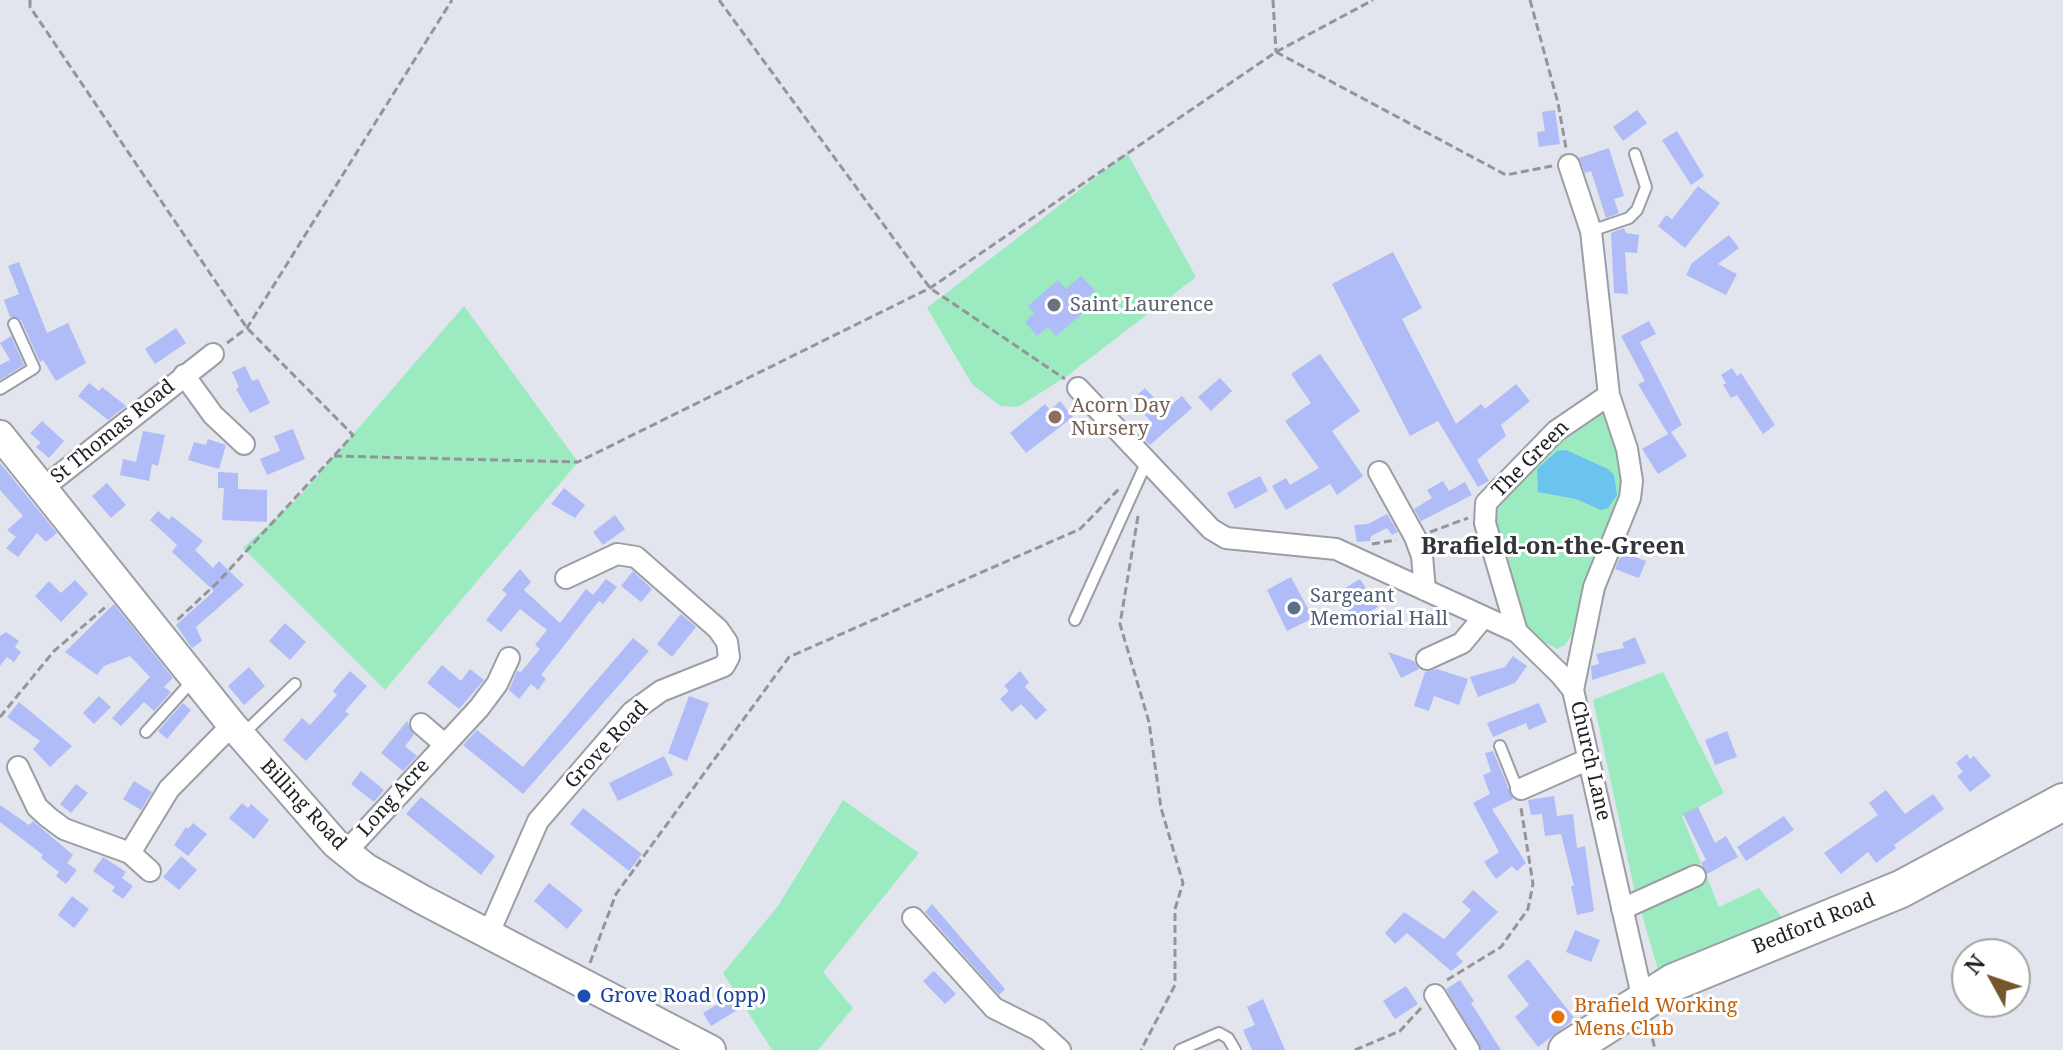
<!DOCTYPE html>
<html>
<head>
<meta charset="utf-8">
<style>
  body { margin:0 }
  #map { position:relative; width:2063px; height:1050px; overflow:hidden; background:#e2e5ed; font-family:"Noto Serif",serif }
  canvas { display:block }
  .north { position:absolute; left:1951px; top:938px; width:80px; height:80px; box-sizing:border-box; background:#fff; border:2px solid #a5a5a7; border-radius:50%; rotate:310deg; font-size:22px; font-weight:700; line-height:32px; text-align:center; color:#1e1f22 }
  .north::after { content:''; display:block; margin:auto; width:28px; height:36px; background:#74582b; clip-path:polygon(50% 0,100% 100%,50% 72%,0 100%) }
</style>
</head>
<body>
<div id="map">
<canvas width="2063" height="1050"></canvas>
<div class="north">N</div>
</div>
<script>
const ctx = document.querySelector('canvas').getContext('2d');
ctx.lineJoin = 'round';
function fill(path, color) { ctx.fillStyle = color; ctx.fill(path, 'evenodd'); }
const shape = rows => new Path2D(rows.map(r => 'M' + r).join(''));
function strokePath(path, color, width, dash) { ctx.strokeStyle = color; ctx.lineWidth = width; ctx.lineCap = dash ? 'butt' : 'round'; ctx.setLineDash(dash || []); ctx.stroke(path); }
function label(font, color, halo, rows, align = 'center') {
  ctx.font = font + ' "Noto Serif",serif'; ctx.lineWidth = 6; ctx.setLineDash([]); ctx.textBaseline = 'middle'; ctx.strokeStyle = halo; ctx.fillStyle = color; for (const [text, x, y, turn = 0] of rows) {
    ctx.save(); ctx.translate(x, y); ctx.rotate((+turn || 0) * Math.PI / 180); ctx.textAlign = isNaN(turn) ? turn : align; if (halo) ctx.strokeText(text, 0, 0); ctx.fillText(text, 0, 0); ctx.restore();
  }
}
const green = shape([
  [1127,153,1196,277,1067,376,1018,407,1000,406,972,384,927,308],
  [464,306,578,462,385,690,243,548,298,498],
  [1594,412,1604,413,1611,421,1622,460,1623,496,1576,629,1565,645,1557,649,1530,634,1517,620,1489,533,1492,503,1568,428],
  [1663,672,1724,793,1682,816,1701,863,1635,893,1593,700],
  [843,800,919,853,823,972,853,1008,818,1050,772,1050,723,973,778,906],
  [1706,875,1719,907,1759,888,1784,920,1659,973,1640,908]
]);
const water = shape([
  [1566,450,1608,469,1614,475,1617,495,1608,508,1601,510,1576,499,1538,492,1537,469,1557,451]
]);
const building = shape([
  [1555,110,1560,144,1539,147,1537,132,1545,131,1542,112],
  [1637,110,1647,123,1623,141,1613,127],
  [1677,131,1704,176,1691,185,1662,140],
  [1609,148,1624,196,1614,199,1619,213,1606,218,1591,171,1585,173,1579,158],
  [1698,186,1720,203,1685,248,1658,226,1666,215,1672,219],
  [1624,228,1626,233,1639,235,1637,253,1625,252,1628,294,1614,293,1611,233],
  [1729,235,1739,248,1718,264,1737,274,1726,295,1686,275,1692,263],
  [1393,252,1422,308,1402,319,1456,424,1481,404,1485,409,1516,384,1530,401,1501,425,1506,436,1477,460,1489,481,1478,487,1438,421,1410,436,1332,284],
  [19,262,47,333,68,323,86,363,56,381,43,360,40,362,21,320,10,317,4,300,19,294,8,266],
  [1081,276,1095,291,1078,305,1084,312,1056,336,1048,327,1037,336,1025,322,1034,313,1028,306,1058,280,1066,289],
  [1649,321,1656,334,1640,342,1682,425,1671,432,1687,456,1658,474,1642,449,1668,434,1638,384,1645,381,1621,336],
  [176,328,186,343,155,364,145,349],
  [11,336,24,365,0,380,0,365,10,360,0,343],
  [1320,354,1360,411,1332,431,1363,476,1337,495,1330,484,1286,510,1272,486,1286,478,1290,485,1319,468,1285,421,1311,403,1291,374],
  [245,366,252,381,258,379,270,403,250,413,236,389,239,387,232,372],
  [1732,368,1737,376,1741,373,1775,425,1763,434,1737,395,1731,398,1723,385,1726,383,1721,375],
  [1220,378,1232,391,1211,411,1198,397],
  [89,383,99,391,102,387,126,406,108,420,78,396],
  [1145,388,1165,410,1182,396,1192,408,1150,445,1139,434,1152,423,1132,400],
  [1060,401,1073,417,1026,453,1010,433,1045,404,1050,410],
  [42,421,64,441,49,458,36,447,41,443,30,433],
  [293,429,305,459,267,475,260,459,280,451,274,436],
  [143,431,165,435,158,466,152,464,149,481,120,475,123,459,136,462],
  [208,439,226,445,219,469,188,460,194,442,206,445],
  [0,463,57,533,46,542,37,533,18,557,6,548,16,537,7,530,23,516,0,490],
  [218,472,238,473,238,489,267,490,267,522,222,520,224,488,218,488],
  [1260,476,1268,491,1235,509,1227,493],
  [1443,481,1449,491,1465,482,1472,495,1421,521,1414,509,1432,498,1427,490],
  [107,483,126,505,111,518,92,496],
  [564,488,585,505,575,518,551,504],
  [158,511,169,520,172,516,203,541,195,550,213,568,219,561,244,585,196,627,202,641,192,648,176,625,214,591,172,552,177,545,150,520],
  [1387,514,1398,532,1392,535,1387,528,1371,536,1370,541,1357,542,1354,525,1368,524],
  [615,515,625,529,603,545,593,532],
  [1622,552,1646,561,1639,578,1615,569],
  [520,569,531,582,524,590,560,623,586,589,593,595,606,579,617,587,603,604,599,601,541,675,546,679,538,690,531,684,519,699,509,690,517,671,521,672,540,649,535,645,547,630,520,609,501,632,486,620,507,594,502,590],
  [633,571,652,589,641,602,621,586],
  [1291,577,1313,618,1287,631,1267,590],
  [1360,579,1378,607,1354,622,1347,611,1353,607,1342,590],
  [75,580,88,594,61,622,35,596,49,581,61,593],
  [114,604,173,678,164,687,171,692,154,711,144,702,121,726,112,718,150,677,130,656,104,666,97,675,65,652],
  [681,614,696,627,672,657,657,644],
  [285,623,306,642,290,660,269,641],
  [6,632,19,641,15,647,21,652,14,662,7,657,0,666,0,636],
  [1635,637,1646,663,1592,680,1591,666,1599,664,1596,654,1624,648,1622,643],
  [633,638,649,651,523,794,463,745,477,730,523,767],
  [1388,652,1414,661,1419,669,1401,678],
  [1513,656,1527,666,1515,683,1478,697,1470,677,1505,667],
  [442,665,461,681,470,669,484,680,459,709,427,683],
  [249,667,265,686,244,705,228,686],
  [1437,669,1468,679,1459,705,1434,696,1429,711,1414,706,1425,672],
  [350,671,367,686,345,711,349,714,306,761,283,740,302,718,310,725,337,695,333,691],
  [1020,671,1029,682,1025,687,1047,710,1036,720,1021,704,1012,712,1000,699,1009,691,1004,686],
  [99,696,111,707,94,724,83,713],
  [689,696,709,703,687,761,668,753],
  [19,702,72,746,50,767,33,749,40,741,7,717],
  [183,703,191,710,167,739,158,731],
  [1539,703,1547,722,1529,730,1526,723,1493,737,1487,723],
  [407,721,414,735,405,746,417,756,403,771,381,753],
  [1727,731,1737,757,1715,765,1705,740],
  [1493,751,1513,799,1492,809,1526,863,1517,871,1512,866,1496,879,1484,862,1499,852,1473,803,1490,794,1483,775,1491,772,1485,753],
  [1967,754,1970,759,1974,756,1991,776,1970,792,1957,776,1963,772,1956,763],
  [664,756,673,775,618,801,609,783],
  [361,771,384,790,374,802,351,784],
  [134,781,152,792,141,810,123,799],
  [76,784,88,793,71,813,60,804],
  [1886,790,1905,814,1933,794,1944,809,1894,845,1896,848,1876,863,1868,852,1841,874,1824,853,1878,815,1869,803],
  [1554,796,1557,816,1573,814,1577,848,1585,846,1594,911,1577,915,1571,886,1574,886,1561,834,1545,836,1542,814,1531,815,1528,800],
  [421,797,495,856,481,875,406,814],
  [242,803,248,808,251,804,269,820,254,839,229,818],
  [0,805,29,825,33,821,73,855,67,863,77,870,66,884,56,876,59,872,41,858,43,855,0,822],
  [1698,807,1715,843,1726,836,1738,857,1707,874,1701,863,1706,860,1683,814],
  [583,808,642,854,629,871,570,824],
  [1784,816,1794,830,1746,861,1737,847],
  [193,823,207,834,188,856,174,845,186,827,188,829],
  [181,856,197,870,179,890,163,877],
  [103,857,126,872,122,878,133,886,123,899,112,891,115,887,93,871],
  [549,883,583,910,567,929,534,901],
  [1473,890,1498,912,1456,954,1463,962,1451,971,1407,933,1395,944,1385,933,1404,912,1444,939,1471,910,1462,902],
  [72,896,89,909,74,928,58,915],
  [932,904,1005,989,999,995,925,912],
  [1575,930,1600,940,1591,962,1566,952],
  [1528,959,1575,1019,1538,1047,1515,1017,1529,1005,1507,976],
  [934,971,956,994,945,1004,923,981],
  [1460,980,1474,1001,1471,1003,1501,1050,1482,1050,1446,989],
  [1406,986,1418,1004,1395,1019,1383,1001],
  [731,996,739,1009,711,1026,703,1013],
  [1263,999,1285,1050,1252,1050,1243,1030,1255,1025,1247,1007]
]);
const path = shape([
  [30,0,30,7,247,328,353,435,217,583,175,622],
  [719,0,930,288,1065,379],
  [1273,0,1276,52],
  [1530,0,1558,103,1566,148],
  [1276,52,1506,175,1552,166],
  [227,343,247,328,452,0],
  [334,456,578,462,930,288,1276,52,1373,0],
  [1138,516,1120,624,1149,722,1161,808,1183,883,1175,909,1175,985,1141,1050],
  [1430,532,1468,518],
  [1372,544,1396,540],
  [0,717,54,651,108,605],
  [590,963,616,894,789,657,1080,529,1119,489],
  [1447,980,1501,947,1528,909,1533,884,1521,808],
  [1650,1027,1655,1050],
  [1355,1050,1400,1031,1421,1008]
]);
const lane = shape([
  [1591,231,1629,218,1637,210,1646,187,1635,154],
  [0,389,34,368,14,324],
  [1075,620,1147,461],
  [146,732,194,679],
  [243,734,295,684],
  [1500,746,1516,786,1521,789],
  [1180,1050,1219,1033,1228,1038,1235,1050]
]);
const street = shape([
  [1569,165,1591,231,1609,395,1627,449,1632,481,1630,498,1594,587,1573,690],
  [184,375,213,415,244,444],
  [1078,388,1211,529,1226,538,1336,549,1517,632,1560,674,1573,690,1643,1000],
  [1379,472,1415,537,1422,556,1425,590],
  [43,488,213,354],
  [1517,632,1485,523,1486,503,1556,431,1609,395],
  [1427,659,1462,643,1482,619],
  [421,724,443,743],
  [18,767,37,807,48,817,64,829,130,853,150,871],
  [1521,789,1589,759],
  [346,852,479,708,497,684,509,658],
  [130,853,169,789,232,725],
  [1622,909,1695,876],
  [913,918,994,1008,1038,1030,1060,1050],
  [488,935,538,821,632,712,661,691,724,666,729,657,727,642,718,629,636,557,617,554,566,578],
  [1435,995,1469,1050]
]);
const secondary = shape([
  [0,435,232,725,336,844,366,868,423,900,711,1050]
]);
const highway = shape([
  [1567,1050,1674,982,1901,889,2063,802]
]);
const markers = [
  [1054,305,8,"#6b7280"],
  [1055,417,8,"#8d6e63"],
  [1294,608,8,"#5c6f8a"],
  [584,996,8,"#1a4fb4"],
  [1558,1017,8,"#e8710a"]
];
const worshipNames = [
  ["Saint Laurence",1070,305]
];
const educationNames = [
  ["Acorn Day",1071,406],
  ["Nursery",1071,429]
];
const streetNames = [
  ["St Thomas Road",113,432,-39],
  ["The Green",1531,459,-45],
  ["Grove Road",607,745,-47],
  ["Church Lane",1590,761,77],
  ["Long Acre",394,798,-48],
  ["Billing Road",303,805,47],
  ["Bedford Road",1814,924,-22]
];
const serviceNames = [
  ["Sargeant",1310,596],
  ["Memorial Hall",1310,619]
];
const transitNames = [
  ["Grove Road (opp)",600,996]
];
const foodNames = [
  ["Brafield Working",1574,1006],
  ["Mens Club",1574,1029]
];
const quarterNames = [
  ["Brafield-on-the-Green",1553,547]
];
fill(green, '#9cebc0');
fill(water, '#6bc3ef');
fill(building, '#afbcf7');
strokePath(lane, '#9c9ea6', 14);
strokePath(street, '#9c9ea6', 24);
strokePath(secondary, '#9c9ea6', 32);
strokePath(highway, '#9c9ea6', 40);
strokePath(path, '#92959b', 3, [8, 4]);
strokePath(lane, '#fff', 10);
strokePath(street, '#fff', 20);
strokePath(secondary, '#fff', 28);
strokePath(highway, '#fff', 36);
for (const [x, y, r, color] of markers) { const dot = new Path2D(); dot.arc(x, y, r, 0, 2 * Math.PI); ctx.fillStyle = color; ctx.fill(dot); strokePath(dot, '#fff', 3); }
label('20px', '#5b616d', '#fff', worshipNames, 'left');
label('20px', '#785e54', '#fff', educationNames, 'left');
label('20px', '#1e1f22', '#fff', streetNames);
label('20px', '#4e5e75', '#fff', serviceNames, 'left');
label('20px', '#164399', '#fff', transitNames, 'left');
label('20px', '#c56008', '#fff', foodNames, 'left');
label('bold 24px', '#32343a', '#fff', quarterNames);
</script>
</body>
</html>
